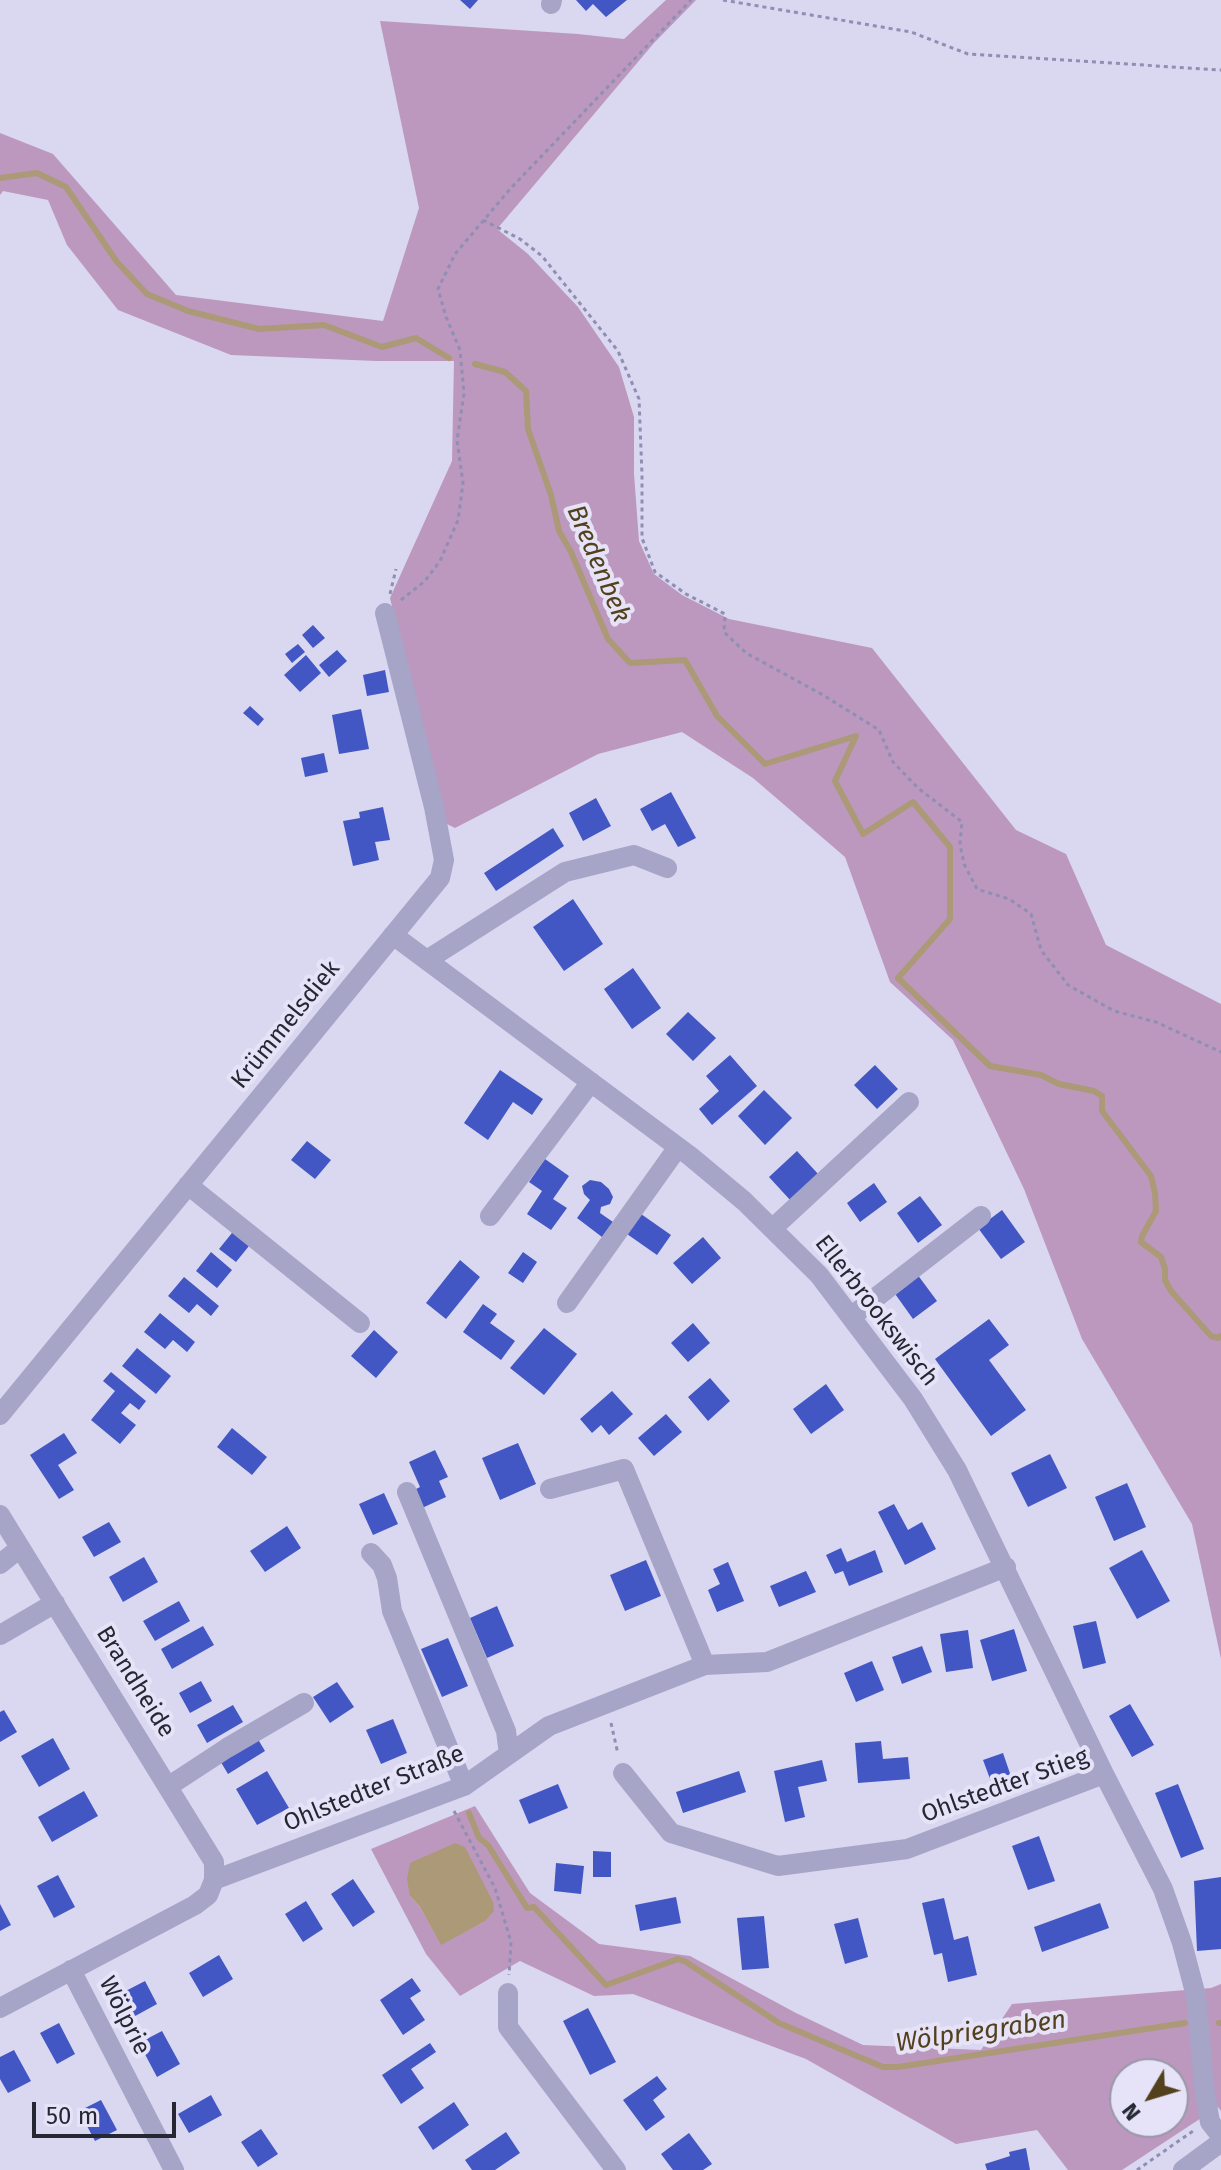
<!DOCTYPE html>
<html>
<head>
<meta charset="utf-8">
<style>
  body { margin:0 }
  #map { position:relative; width:1221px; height:2170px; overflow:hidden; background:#dad7f0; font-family:"Fira Sans",sans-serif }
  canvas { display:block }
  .north { position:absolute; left:1109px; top:2058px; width:80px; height:80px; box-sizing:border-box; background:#e6e3f8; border:2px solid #9998a9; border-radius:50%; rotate:232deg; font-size:22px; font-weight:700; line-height:32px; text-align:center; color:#252733 }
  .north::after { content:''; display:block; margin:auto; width:28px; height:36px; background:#53401c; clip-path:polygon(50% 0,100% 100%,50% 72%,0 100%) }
  .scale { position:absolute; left:32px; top:2102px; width:144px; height:36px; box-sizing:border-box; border:4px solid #252733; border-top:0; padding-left:10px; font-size:24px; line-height:28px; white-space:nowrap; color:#252733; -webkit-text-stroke:6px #e6e3f8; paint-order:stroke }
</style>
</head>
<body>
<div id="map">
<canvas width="1221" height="2170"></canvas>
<div class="north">N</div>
<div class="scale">50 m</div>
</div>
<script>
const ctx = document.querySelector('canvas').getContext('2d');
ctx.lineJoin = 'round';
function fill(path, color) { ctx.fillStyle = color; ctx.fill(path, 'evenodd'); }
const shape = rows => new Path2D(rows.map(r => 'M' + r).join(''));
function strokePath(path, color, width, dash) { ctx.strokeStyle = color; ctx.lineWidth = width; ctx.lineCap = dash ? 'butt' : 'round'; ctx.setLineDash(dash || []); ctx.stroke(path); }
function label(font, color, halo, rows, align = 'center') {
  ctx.font = font + ' "Fira Sans",sans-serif'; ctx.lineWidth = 8; ctx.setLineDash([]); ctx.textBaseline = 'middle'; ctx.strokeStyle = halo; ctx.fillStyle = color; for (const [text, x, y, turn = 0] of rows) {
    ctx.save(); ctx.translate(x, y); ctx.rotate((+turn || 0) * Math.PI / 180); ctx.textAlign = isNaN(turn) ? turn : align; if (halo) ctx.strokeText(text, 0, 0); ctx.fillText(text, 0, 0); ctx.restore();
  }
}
const green = shape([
  [666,0,696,0,654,43,497,229,528,254,578,307,619,367,634,417,634,474,639,541,654,574,682,595,729,619,872,648,1016,830,1066,854,1106,945,1221,1004,1221,1659,1192,1524,1082,1339,1024,1189,953,1040,890,982,845,857,753,778,682,732,598,754,455,828,443,822,390,598,452,461,454,361,376,361,231,355,118,310,67,245,48,200,3,191,0,195,0,133,53,154,176,295,383,321,419,208,380,21,578,34,624,39],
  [475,1806,530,1893,599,1944,690,1956,796,2013,863,2045,981,2050,1012,2004,1211,1988,1221,1984,1221,2111,1218,2107,1122,2170,1068,2170,1037,2130,956,2144,806,2059,633,1994,594,1996,520,1961,460,1996,426,1954,371,1849],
  [410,1896,484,1922,441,1944,420,1907],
  [1125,2074,1173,2074,1173,2122,1125,2122]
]);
const water = shape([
  [455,1843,465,1847,493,1902,494,1911,484,1922,441,1945,420,1907,410,1896,407,1879,410,1863]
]);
const stream = shape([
  [0,178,37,173,66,187,117,262,147,294,188,311,259,329,324,325,382,347,416,338,449,358],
  [475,364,505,372,526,391,528,429,551,495,559,531,571,552,608,639,630,663,685,660,717,716,765,764,856,736,835,781,863,834,913,802,950,847,950,919,898,978,990,1066,1041,1075,1059,1084,1094,1091,1102,1096,1102,1111,1151,1176,1155,1193,1156,1211,1142,1236,1141,1242,1161,1257,1165,1269,1165,1280,1171,1291,1211,1336,1218,1338,1221,1336],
  [469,1813,479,1838,488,1845,527,1908,534,1907,606,1985,678,1959,686,1962,779,2023,883,2067,898,2067,1185,2023],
  [1219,2023,1221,2023]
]);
const building = shape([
  [460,0,478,0,470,9],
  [576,0,627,0,606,17,593,4,586,11],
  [313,625,325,638,313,648,302,635],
  [298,644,305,652,292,663,285,654],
  [337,650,347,661,329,677,319,665],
  [306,655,321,673,300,692,284,675],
  [385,670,389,692,367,696,363,675],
  [250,706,264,719,258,726,243,713],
  [361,709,369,749,339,754,332,715],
  [324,753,328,772,305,777,301,758],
  [671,792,696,838,678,847,665,824,652,831,640,809],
  [596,798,611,826,583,841,569,813],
  [383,807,390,840,375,842,379,860,353,866,343,821,360,818,359,812],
  [553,828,564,846,496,891,484,873],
  [573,899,603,944,564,971,533,927],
  [633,968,661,1008,632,1029,604,989],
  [688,1012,716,1038,693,1061,666,1034],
  [730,1055,757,1086,712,1125,699,1109,719,1091,706,1076],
  [875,1065,898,1089,877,1109,854,1085],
  [500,1070,543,1099,532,1115,513,1102,488,1140,464,1123],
  [764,1090,792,1118,765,1145,738,1116],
  [307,1141,331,1160,315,1179,291,1160],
  [797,1151,819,1175,791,1201,769,1177],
  [545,1159,569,1176,553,1199,567,1208,551,1230,527,1214,542,1191,529,1182],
  [590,1180,601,1182,609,1189,613,1197,610,1204,601,1207,600,1213,613,1222,602,1237,577,1218,590,1200,584,1194,582,1186],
  [874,1183,887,1202,860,1222,847,1203],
  [920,1196,942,1225,918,1243,897,1213],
  [1002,1210,1025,1242,1001,1259,978,1228],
  [641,1214,671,1235,657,1255,627,1234],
  [236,1228,253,1241,236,1262,219,1249],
  [703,1237,721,1258,692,1284,673,1263],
  [211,1252,232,1270,217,1288,196,1271],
  [523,1252,537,1262,523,1283,508,1273],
  [460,1260,480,1277,446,1319,426,1303],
  [917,1274,937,1301,913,1319,893,1291],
  [184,1277,219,1306,211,1316,197,1304,189,1313,168,1296],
  [483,1304,497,1314,490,1323,515,1341,501,1360,463,1332],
  [160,1313,195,1342,187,1352,173,1340,165,1349,144,1332],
  [989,1319,1009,1345,989,1360,1026,1410,991,1436,935,1359],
  [693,1323,710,1343,688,1362,671,1343],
  [544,1328,577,1354,544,1395,510,1368],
  [374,1330,398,1352,376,1378,351,1356],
  [137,1348,171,1376,156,1394,122,1366],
  [111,1372,146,1401,139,1410,130,1403,121,1413,136,1425,120,1444,91,1420,115,1391,103,1381],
  [710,1378,730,1401,708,1421,688,1397],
  [826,1384,844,1410,811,1434,793,1409],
  [612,1391,633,1414,609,1435,601,1425,592,1433,580,1419],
  [666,1414,682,1432,654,1456,638,1438],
  [232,1428,267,1457,252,1475,217,1447],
  [64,1433,77,1453,58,1465,74,1490,59,1499,30,1455],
  [518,1443,536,1484,500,1500,482,1458],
  [435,1450,448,1477,439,1481,446,1497,422,1508,414,1490,420,1487,409,1462],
  [1050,1454,1067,1488,1028,1507,1011,1473],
  [1127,1483,1146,1527,1114,1541,1095,1497],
  [384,1493,398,1524,373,1535,359,1504],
  [894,1504,908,1530,922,1522,936,1549,905,1565,878,1512],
  [109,1522,121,1542,94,1557,82,1537],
  [287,1526,301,1548,265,1572,250,1551],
  [841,1548,847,1562,875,1550,883,1572,849,1586,843,1571,835,1574,826,1555],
  [1142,1550,1170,1601,1137,1619,1109,1568],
  [144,1557,158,1582,123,1602,109,1577],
  [646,1560,661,1596,625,1611,610,1575],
  [728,1562,744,1601,717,1612,708,1590,720,1584,713,1569],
  [806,1571,816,1592,779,1607,770,1586],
  [179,1601,190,1621,155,1641,143,1621],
  [497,1606,514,1646,487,1658,470,1618],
  [1096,1621,1106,1663,1083,1669,1073,1626],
  [203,1626,214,1645,172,1669,161,1649],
  [1014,1629,1027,1671,992,1681,980,1640],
  [968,1630,973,1668,946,1672,940,1634],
  [448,1638,468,1686,442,1697,421,1649],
  [922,1646,932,1672,902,1684,892,1657],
  [872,1661,884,1690,856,1702,844,1673],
  [201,1681,212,1701,190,1713,179,1693],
  [337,1682,354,1707,330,1723,313,1697],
  [1130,1704,1154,1745,1132,1757,1109,1716],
  [233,1705,243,1722,207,1743,197,1725],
  [4,1710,17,1732,0,1742,0,1712],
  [393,1719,407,1753,381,1764,366,1730],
  [256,1736,265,1751,228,1774,219,1759],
  [53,1738,70,1769,39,1787,21,1756],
  [881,1741,883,1759,908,1757,910,1779,858,1783,855,1743],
  [1003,1753,1015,1788,996,1795,983,1760],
  [822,1760,827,1781,798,1787,805,1817,785,1822,774,1771],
  [267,1771,289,1808,257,1825,236,1789],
  [739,1771,746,1792,683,1813,676,1792],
  [558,1784,568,1808,529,1824,519,1800],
  [1178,1784,1204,1849,1181,1858,1155,1793],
  [84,1791,98,1816,52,1842,38,1817],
  [1039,1836,1055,1881,1028,1890,1012,1846],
  [593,1851,611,1852,611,1877,593,1877],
  [556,1863,584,1866,581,1894,554,1891],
  [58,1875,75,1907,54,1918,37,1886],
  [1221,1877,1221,1949,1197,1951,1194,1881],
  [353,1879,375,1912,353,1927,331,1894],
  [676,1897,681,1923,640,1931,635,1905],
  [944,1898,954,1940,968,1936,977,1975,948,1982,942,1953,934,1955,922,1903],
  [306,1901,323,1929,303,1942,285,1914],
  [1100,1903,1109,1928,1042,1952,1034,1927],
  [0,1904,11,1925,0,1931],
  [764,1916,769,1968,742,1970,737,1918],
  [858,1918,868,1957,845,1964,834,1924],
  [219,1955,233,1979,203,1997,189,1973],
  [412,1978,421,1991,410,1998,425,2020,403,2035,380,2000],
  [145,1981,157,2004,128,2020,116,1996],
  [588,2008,616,2062,590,2075,563,2021],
  [59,2023,75,2054,57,2064,40,2033],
  [162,2031,180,2064,157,2077,139,2043],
  [430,2043,436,2052,411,2069,424,2088,401,2104,382,2075],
  [14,2050,31,2081,8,2093,0,2079,0,2057],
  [657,2076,667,2089,653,2100,665,2117,646,2131,623,2100],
  [211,2095,222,2115,189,2133,178,2114],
  [101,2100,117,2130,95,2141,79,2111],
  [454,2102,469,2125,433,2150,418,2127],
  [261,2129,278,2154,258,2167,241,2142],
  [506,2132,520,2153,495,2170,472,2170,465,2160],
  [689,2133,712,2164,703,2170,673,2170,661,2154],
  [1026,2148,1030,2170,987,2170,985,2164,1010,2156,1009,2152]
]);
const path = shape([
  [723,0,911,32,968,54,1221,70],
  [483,220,520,239,542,256,618,351,639,399,642,475,642,538,655,572,686,594,725,614,724,632,746,653,823,695,879,730,893,762,918,788,962,822,960,844,964,864,977,889,1009,899,1031,914,1041,950,1068,985,1114,1011,1156,1022,1221,1052],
  [390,594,396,569],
  [401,600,425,581,440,561,458,520,463,483,457,440,464,394,460,350,446,317,438,289,455,254,511,188,691,0],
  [611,1723,618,1754],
  [454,1811,495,1888,511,1942,509,1975],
  [1137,2170,1193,2131]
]);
const minor = shape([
  [551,4,552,0],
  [393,935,690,1156,744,1201,819,1275,913,1399,957,1470,1104,1774,1163,1889,1182,1943,1196,1996,1205,2094,1210,2122,1221,2136],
  [427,960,565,872,634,855,667,868],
  [188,1185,360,1323],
  [490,1216,591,1082],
  [773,1228,909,1102],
  [567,1303,678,1147],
  [852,1316,981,1216],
  [0,1415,440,878,444,860,434,807,385,613],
  [550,1489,624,1469,705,1665],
  [407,1492,506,1731,509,1754],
  [0,1515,214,1862,214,1880],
  [371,1553,382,1565,387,1578,392,1611,464,1786],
  [0,1564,20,1548],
  [0,1635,55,1603],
  [623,1773,671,1833,778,1866,907,1849,1104,1774],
  [169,1786,227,1748,304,1703],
  [71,1970,174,2170],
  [508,1993,508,2027,616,2170],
  [0,2008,195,1905,208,1895,214,1880,464,1786,549,1726,705,1665,767,1662,1006,1567],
  [1183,2170,1221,2142]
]);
const streetNames = [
  ["Krümmelsdiek",286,1025,-51],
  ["Ellerbrookswisch",876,1311,52],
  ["Brandheide",135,1682,58],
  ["Ohlstedter Stieg",1005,1786,-20],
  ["Ohlstedter Straße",374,1789,-22],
  ["Wölprie",124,2016,63]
];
const waterNames = [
  ["Bredenbek",598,564,67],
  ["Wölpriegraben",981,2032,-8]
];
fill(green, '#bc98be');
fill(water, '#ac9977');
strokePath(stream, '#ac9977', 6);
fill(building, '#4257c3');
strokePath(path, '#8f8eb3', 3, [4, 4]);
strokePath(minor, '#a6a4c7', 20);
label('24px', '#252733', '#e6e3f8', streetNames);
label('italic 26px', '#53401c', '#e6e3f8', waterNames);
</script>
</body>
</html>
